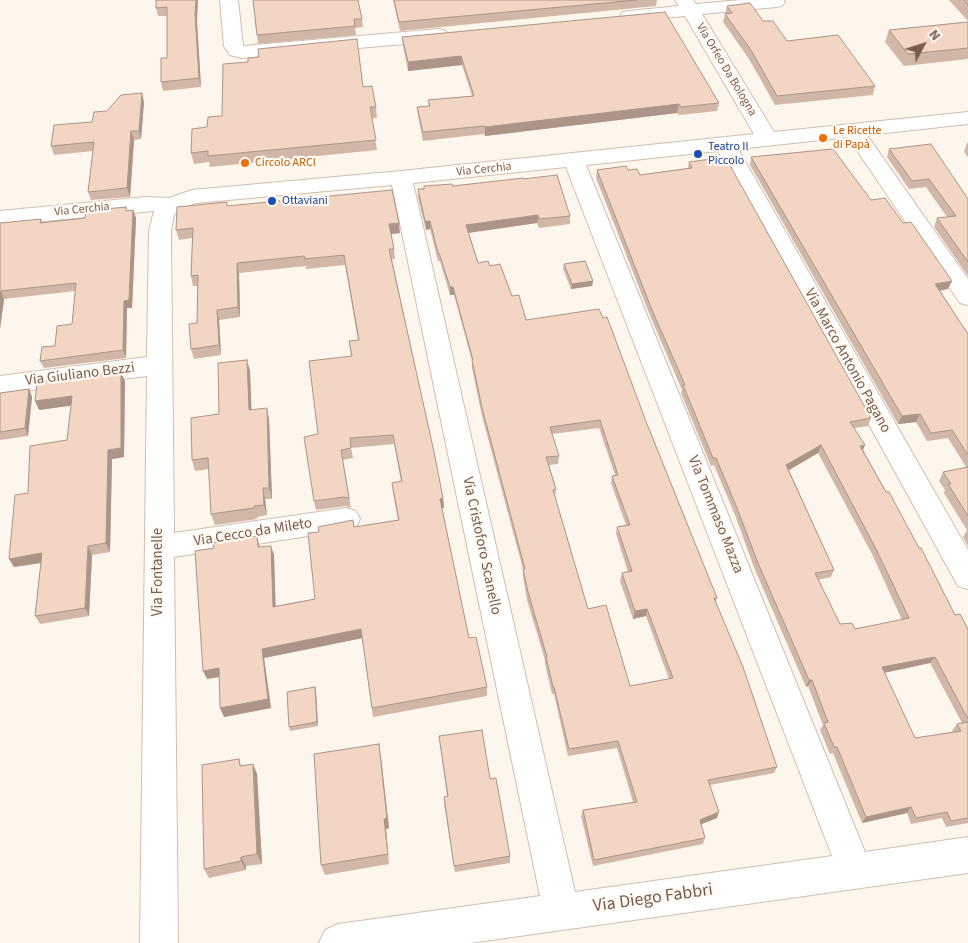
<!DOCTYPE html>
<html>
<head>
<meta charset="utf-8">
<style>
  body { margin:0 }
  #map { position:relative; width:968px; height:943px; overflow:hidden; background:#fdf6ec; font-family:"Source Sans 3",sans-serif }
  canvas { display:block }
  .north { position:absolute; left:898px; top:20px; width:50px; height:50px; -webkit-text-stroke:4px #fffaf3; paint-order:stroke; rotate:50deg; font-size:14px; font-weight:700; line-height:20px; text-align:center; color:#7a5c4d }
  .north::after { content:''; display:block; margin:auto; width:18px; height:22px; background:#7a5c4d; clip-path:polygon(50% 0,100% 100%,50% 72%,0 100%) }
</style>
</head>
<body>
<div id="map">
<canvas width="968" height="943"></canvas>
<div class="north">N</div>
</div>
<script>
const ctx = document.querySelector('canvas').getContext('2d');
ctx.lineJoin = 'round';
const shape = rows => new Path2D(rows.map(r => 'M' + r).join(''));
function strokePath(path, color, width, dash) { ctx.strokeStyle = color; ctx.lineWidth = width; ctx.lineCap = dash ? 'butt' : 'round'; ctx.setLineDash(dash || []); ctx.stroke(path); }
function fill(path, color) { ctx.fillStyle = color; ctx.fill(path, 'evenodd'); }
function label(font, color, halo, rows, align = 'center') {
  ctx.font = font + ' "Source Sans 3",sans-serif'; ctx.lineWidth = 4.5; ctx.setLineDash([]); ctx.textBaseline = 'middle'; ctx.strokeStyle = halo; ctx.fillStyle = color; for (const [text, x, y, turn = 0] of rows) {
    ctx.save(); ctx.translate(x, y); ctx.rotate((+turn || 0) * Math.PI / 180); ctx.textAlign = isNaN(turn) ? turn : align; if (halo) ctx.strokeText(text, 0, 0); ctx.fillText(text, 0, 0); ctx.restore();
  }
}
const street = shape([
  [220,0,238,0,243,46,439,29,446,31,448,35,446,39,439,41,242,58,230,55,224,46,220,0],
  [675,0,693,0,696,4,741,0,784,0,785,2,782,6,776,7,702,14,774,132,968,112,968,124,867,135,968,279,968,305,960,303,848,137,738,149,968,550,968,589,958,586,718,151,586,165,865,852,968,837,968,873,470,943,319,943,325,930,338,924,540,896,392,185,195,203,179,210,174,215,171,231,174,533,346,508,356,511,360,519,356,527,346,530,174,557,178,943,140,943,147,376,0,394,0,376,147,357,149,231,154,211,0,225,0,211,146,197,169,198,192,190,401,171,754,134,685,16,629,21,623,20,620,16,623,12,629,11,679,6,675,0],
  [566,167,832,856,575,892,413,183,566,167]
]);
const wall = shape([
  [156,0,197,22,201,87,163,91,161,82,167,58,167,16,158,16,156,8],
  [253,0,362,19,363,27,355,28,356,35,258,44],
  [393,0,657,0,656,6,400,31],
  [949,0,968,0,968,21],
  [727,6,763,21,787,41,875,86,873,95,775,105,749,59,723,22],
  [968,22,968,59,904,66,885,42,889,30],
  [402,37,719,103,717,111,679,115,677,113,485,136,484,134,423,141,418,116,417,107,429,106,428,100,472,96,462,65,408,71,403,46],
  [363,87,376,107,377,118,372,118,377,150,210,167,209,162,194,164,191,153,207,127,222,116],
  [144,102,141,139,134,140,130,197,91,200,88,192,93,151,54,155,51,146,92,122,107,111],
  [967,143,968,143,968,157,964,152],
  [889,149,968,199,968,276,934,227,937,218,947,217,926,187,909,189,887,157],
  [751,157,871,200,948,289,940,291,968,334,968,546,963,537,967,530,944,493,945,490,939,481,943,472,966,467,948,438,927,441,916,422,898,424,750,165],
  [689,162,871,418,868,426,854,428,863,450,955,615,968,629,968,823,946,827,942,818,911,824,907,813,862,823,833,753,830,754,820,730,823,725,808,686,806,687,755,570,735,515,714,465,711,466,681,393,682,390,651,318,596,178,597,170,628,170,640,175,688,168],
  [818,453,872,554,902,620,855,629,840,624,818,580,831,577,834,570,789,470],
  [930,663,962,723,957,724,952,731,953,732,915,738,884,673],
  [523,179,570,216,570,224,539,228,537,223,469,233,478,263,490,266,512,296,526,320,647,424,717,598,716,602,777,767,774,773,710,785,717,818,701,824,705,838,703,844,593,866,581,816,583,810,633,802,617,748,568,756,554,694,552,694,545,664,545,660,527,600,523,576,523,569,482,416,472,368,472,361,454,295,450,295,440,261,438,261,430,229,426,230,418,198,418,189],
  [599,428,615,475,612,476,611,483,626,525,617,527,616,534,628,572,622,573,620,581,633,619,646,616,669,679,630,686,588,609,555,497,556,489,549,465,558,464,559,456,552,434],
  [227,206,400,233,391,234,394,249,395,259,392,259,443,498,444,508,442,508,469,638,487,687,487,696,373,717,362,638,264,658,271,708,224,717,220,677,207,679,214,548,257,536,260,547,274,555,275,606,315,599,354,527,398,520,393,493,392,483,401,482,394,444,351,448,353,458,343,460,351,508,346,506,316,510,314,501,318,434,351,357,349,341,358,340,345,265,306,269,306,266,239,273,240,317,219,320,221,355,194,359,191,349,197,323,197,286,193,286,191,276,192,238,179,240,176,230],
  [126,207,127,211,133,210,136,218,132,308,127,308,126,358,44,368,40,361,55,346,72,324,75,291,4,299,0,329,0,223,41,219,43,223,85,218],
  [564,264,593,281,592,286,571,289,563,269],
  [250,371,251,410,269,419,272,499,265,499,267,515,257,517,257,519,215,525,211,514,209,469,195,471,192,460,219,414],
  [125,381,124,457,112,459,110,552,92,555,89,616,40,624,35,616,41,563,14,567,28,493,67,440,71,405,39,410],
  [29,389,32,397,28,436,0,440,0,393],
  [316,691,318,726,290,731,289,727],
  [439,736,490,779,510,856,510,863,455,872,444,804,444,797,447,796],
  [381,755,389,828,386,829,389,864,325,875,321,865],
  [239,759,241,766,253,764,257,774,262,864,246,866,246,870,209,878,204,869]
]);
const shadedWall = shape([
  [196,0,198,0,197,22,201,87,199,78,195,14],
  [461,56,462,65,408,71,408,62],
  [142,93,144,102,141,139,139,131],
  [679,104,677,113,485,136,485,127],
  [131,131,134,140,130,197,127,188],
  [133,210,136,218,132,308,127,308,126,358,123,350,124,301],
  [538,215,537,223,466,233,466,225],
  [425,221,430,221,430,229,426,230],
  [399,223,400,233,390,234,389,224],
  [237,263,239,273,240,317,238,307],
  [593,281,592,286,571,289,572,284],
  [952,281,948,289,932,292,935,284],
  [450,287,453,287,454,295,450,295],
  [1,291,4,299,0,329,0,297],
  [217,310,219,320,221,355,219,345],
  [247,360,250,371,252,422,249,410],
  [121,372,125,381,124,457,112,459,110,552,106,543,108,450],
  [29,389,32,397,28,436,25,428],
  [72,396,76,405,39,410,35,401],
  [267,408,269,419,272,499,269,488],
  [920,414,916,422,898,424,902,416],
  [821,445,818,453,784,473,786,465],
  [865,445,862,453,860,446],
  [263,488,265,499,267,515,264,505],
  [443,498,444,508,441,508,440,499],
  [88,546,92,555,89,616,85,608],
  [271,546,274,555,276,616,273,607],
  [42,553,47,562,14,567,9,559],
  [647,609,646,616,633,619,635,611],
  [361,629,363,638,264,658,271,708,224,717,220,708,262,649],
  [935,657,930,663,878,674,882,667],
  [219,668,223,676,207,679,203,671],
  [809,680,812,680,808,686,806,687],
  [315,687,316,691,318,726,317,722],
  [379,744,389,828,386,829,389,864,388,854,384,819],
  [253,764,257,774,262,864,257,854],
  [911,807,907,813,862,823,866,817],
  [719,812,717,818,697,826,700,820],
  [241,857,246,866,246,870,241,861]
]);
const building = shape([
  [156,0,196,0,195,14,199,78,161,82,161,58,167,58,167,7,156,8,156,0],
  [253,0,358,0,362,19,354,19,355,26,257,35,253,0],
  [394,0,637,0,399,22,394,0],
  [964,0,968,0,968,5,964,0],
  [750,3,763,21,773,21,787,41,838,35,875,86,777,96,751,50,725,14,732,13,727,6,750,3],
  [665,12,719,103,681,107,679,104,485,127,484,126,423,132,417,107,430,106,428,100,474,96,461,56,408,62,402,37,665,12],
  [968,22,968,48,908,54,889,30,968,22],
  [357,39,363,87,372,86,376,107,370,107,376,140,208,156,208,151,191,153,192,129,207,127,208,117,222,116,223,64,248,62,248,58,259,57,258,49,357,39],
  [142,93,139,131,131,131,127,188,88,192,94,142,51,146,54,125,92,122,94,112,107,111,121,95,142,93],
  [931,144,968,199,968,262,937,218,956,216,929,179,912,181,889,149,931,144],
  [833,149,871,200,885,198,903,223,911,222,952,281,935,284,968,334,968,455,952,430,931,433,920,414,902,416,751,157,833,149],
  [719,158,721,161,727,160,871,418,850,422,865,445,860,446,886,492,889,492,919,548,921,548,955,615,960,614,968,629,968,719,935,657,882,667,915,738,961,731,957,724,968,722,968,818,951,821,947,812,916,818,911,807,866,817,837,747,834,747,824,723,828,722,812,680,809,680,758,563,737,508,716,458,713,458,683,385,685,385,652,310,597,170,626,166,628,170,637,169,640,175,692,168,689,162,719,158],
  [821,445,875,547,909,618,855,629,852,623,840,624,815,573,834,570,786,465,821,445],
  [557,175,570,216,539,219,538,215,466,225,478,263,488,261,490,266,500,264,512,296,519,295,526,320,599,309,603,318,607,317,647,424,717,598,714,598,743,667,777,767,708,780,719,812,700,820,705,838,594,860,583,810,637,802,618,741,569,749,554,687,553,687,546,657,547,657,528,592,523,569,525,569,482,408,472,360,473,360,453,287,450,287,439,253,438,253,430,221,425,221,418,189,424,189,424,186,452,184,453,186,523,178,523,179,557,175],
  [600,420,618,475,612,476,630,525,617,527,632,571,622,573,635,611,647,609,673,678,630,686,606,605,588,609,553,490,556,489,546,457,559,456,550,427,600,420],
  [392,190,399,223,389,224,394,249,389,249,434,452,443,498,440,499,469,638,476,637,487,687,372,708,361,629,262,649,268,699,220,708,219,668,203,671,195,551,214,548,213,543,257,536,258,547,271,546,273,607,315,599,308,533,319,532,318,527,353,520,354,527,399,520,392,483,402,481,393,435,350,438,351,448,341,450,349,498,344,497,314,501,304,437,318,434,309,361,352,356,349,341,359,340,344,255,305,259,304,256,237,263,238,307,217,310,219,345,191,349,189,324,197,323,198,275,191,276,193,228,176,230,177,207,227,202,227,206,392,190],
  [126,207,126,211,133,210,129,300,124,301,123,350,40,361,42,347,55,346,57,326,72,324,76,283,1,291,0,297,0,223,41,219,40,223,85,218,86,211,126,207],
  [585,261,593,281,572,284,564,264,585,261],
  [247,360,249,410,267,408,269,488,263,488,264,505,254,506,254,508,211,514,208,458,192,460,191,418,219,414,218,363,247,360],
  [121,372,121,448,108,450,106,543,88,546,85,608,35,616,42,553,9,559,15,495,28,493,30,446,67,440,72,396,35,401,37,382,121,372],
  [29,389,25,428,0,432,0,393,29,389],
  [968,467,968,516,948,484,951,484,943,472,968,467],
  [315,687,317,722,289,727,287,692,315,687],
  [482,730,490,779,496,778,510,856,454,866,444,797,448,796,439,736,482,730],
  [379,744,387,818,384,819,388,854,321,865,314,754,379,744],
  [239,759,240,766,253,764,257,854,241,857,241,861,204,869,202,765,239,759]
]);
const markers = [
  [823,138,5,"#e8710a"],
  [698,154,5,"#1a4fb4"],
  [245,163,5,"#e8710a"],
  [272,201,5,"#1a4fb4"]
];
const farStreetnames = [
  ["Via Orfeo Da Bologna",726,70,59],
  ["Via Cerchia",484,170,-6],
  ["Via Cerchia",82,210,-6]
];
const farFoodnames = [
  ["Le Ricette",833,131],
  ["di Papà",833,145],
  ["Circolo ARCI",255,163]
];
const farTransitnames = [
  ["Teatro Il",708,147],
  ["Piccolo",708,161],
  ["Ottaviani",282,201]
];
const streetNames = [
  ["Via Marco Antonio Pagano",847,361,61],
  ["Via Giuliano Bezzi",80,375,-7],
  ["Via Tommaso Mazza",715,515,68],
  ["Via Cecco da Mileto",253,533,-9],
  ["Via Cristoforo Scanello",481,546,78],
  ["Via Fontanelle",159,572,-90]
];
const nearStreetnames = [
  ["Via Diego Fabbri",653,899,-8]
];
strokePath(street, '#d1beb0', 2);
fill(street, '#fff');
fill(wall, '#d1b7a8');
fill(shadedWall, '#aa9588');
fill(building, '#f3d5c3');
strokePath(building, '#aa9588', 1);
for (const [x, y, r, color] of markers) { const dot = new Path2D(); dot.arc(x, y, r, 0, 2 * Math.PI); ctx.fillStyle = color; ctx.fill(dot); strokePath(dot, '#fffaf3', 2); }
label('12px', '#7a5c4d', '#fffaf3', farStreetnames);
label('12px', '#c56008', '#fffaf3', farFoodnames, 'left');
label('12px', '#164399', '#fffaf3', farTransitnames, 'left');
label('15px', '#7a5c4d', '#fffaf3', streetNames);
label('18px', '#7a5c4d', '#fffaf3', nearStreetnames);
</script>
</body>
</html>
